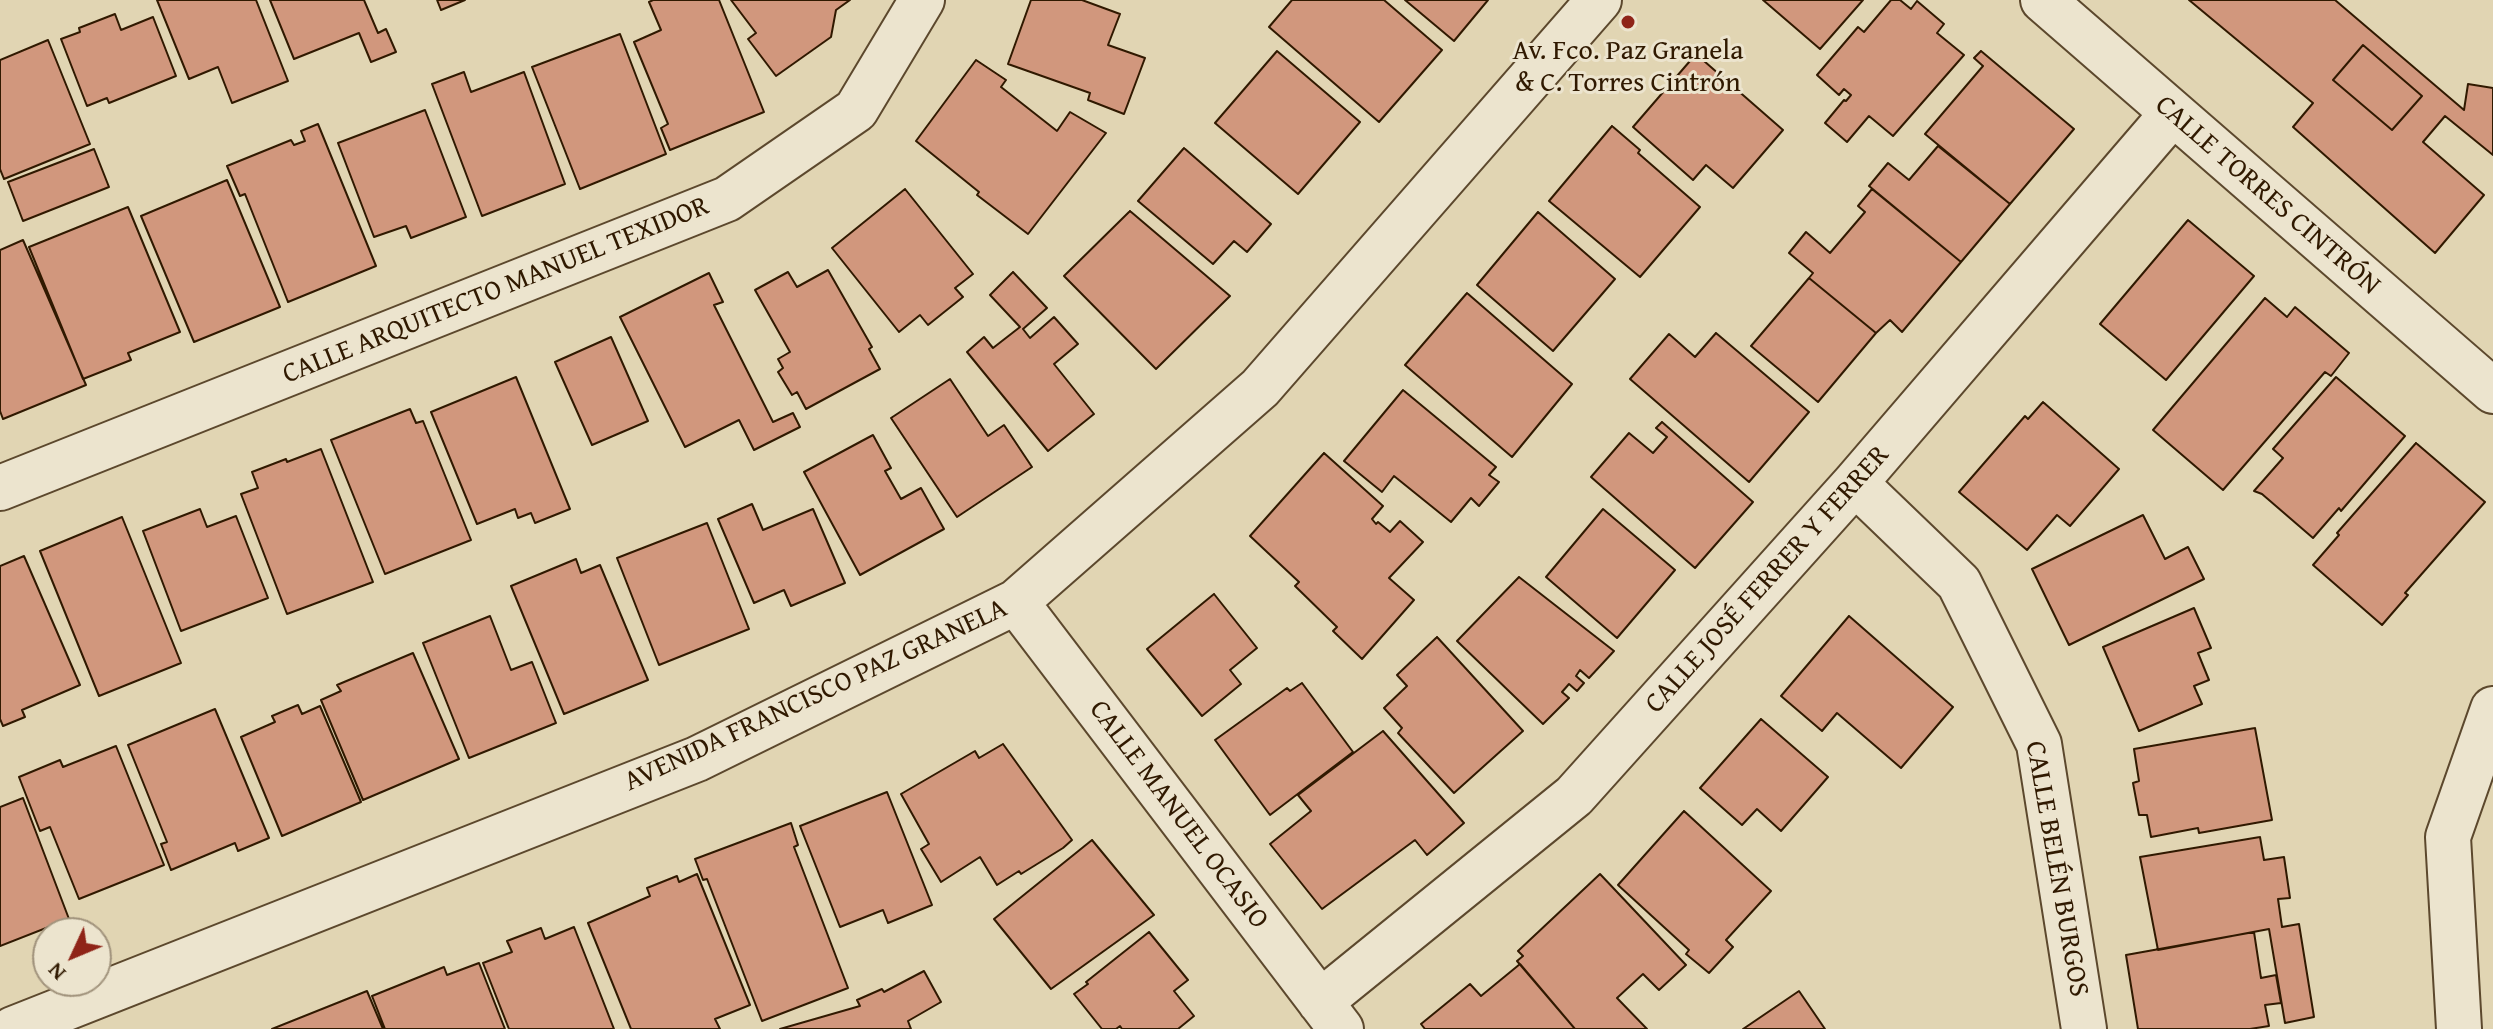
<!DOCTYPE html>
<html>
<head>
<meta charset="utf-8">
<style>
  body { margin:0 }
  #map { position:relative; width:2493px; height:1029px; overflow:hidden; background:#e1d5b3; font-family:"Gentium Book Plus",serif }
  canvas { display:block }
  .north { position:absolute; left:32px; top:917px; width:80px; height:80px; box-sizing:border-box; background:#ece4ce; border:2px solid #a1937c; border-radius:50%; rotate:226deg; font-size:22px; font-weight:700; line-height:32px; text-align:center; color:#301900 }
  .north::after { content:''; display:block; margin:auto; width:28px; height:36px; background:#8f2418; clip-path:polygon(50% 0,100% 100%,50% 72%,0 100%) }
</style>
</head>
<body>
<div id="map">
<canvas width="2493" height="1029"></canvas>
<div class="north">N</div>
</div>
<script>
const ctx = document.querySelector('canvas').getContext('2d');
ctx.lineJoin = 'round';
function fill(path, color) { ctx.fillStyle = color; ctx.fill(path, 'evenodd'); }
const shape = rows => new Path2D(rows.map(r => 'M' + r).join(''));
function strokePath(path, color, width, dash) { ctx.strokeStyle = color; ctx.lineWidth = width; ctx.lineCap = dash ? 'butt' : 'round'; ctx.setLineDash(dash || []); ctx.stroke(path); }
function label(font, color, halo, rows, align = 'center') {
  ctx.font = font + ' "Gentium Book Plus",serif'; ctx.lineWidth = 6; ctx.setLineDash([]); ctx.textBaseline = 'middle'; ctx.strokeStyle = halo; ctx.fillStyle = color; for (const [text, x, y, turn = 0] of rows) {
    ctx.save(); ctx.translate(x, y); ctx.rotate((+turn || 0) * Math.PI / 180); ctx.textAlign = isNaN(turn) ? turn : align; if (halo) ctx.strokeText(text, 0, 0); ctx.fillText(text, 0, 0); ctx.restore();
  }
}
const building = shape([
  [157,0,256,0,288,81,232,103,218,67,189,79,157,0],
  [270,0,364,0,378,33,386,29,396,52,371,62,359,33,294,59,270,0],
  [437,0,465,0,441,10,437,0],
  [653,0,719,0,764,112,670,150,661,128,668,124,634,42,661,30,649,2,653,0],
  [731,0,850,0,836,10,831,37,776,76,748,39,756,33,731,0],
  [1031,0,1082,0,1120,14,1108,45,1145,58,1124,114,1088,100,1090,93,1008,64,1031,0],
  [1292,0,1384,0,1442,50,1379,122,1269,27,1292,0],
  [1405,0,1488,0,1454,41,1405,0],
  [1763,0,1863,0,1820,49,1763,0],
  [1891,0,1900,0,1911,9,1917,1,1944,24,1937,33,1964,55,1893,136,1869,116,1847,142,1825,123,1844,100,1846,101,1851,95,1844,89,1839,95,1817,75,1858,27,1864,32,1891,0],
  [2189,0,2335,0,2464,110,2468,84,2493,88,2493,155,2445,116,2423,142,2484,195,2435,253,2293,127,2313,103,2189,0],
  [2363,45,2422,96,2392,130,2333,80,2363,45],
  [115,14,121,30,153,17,176,76,109,103,107,98,87,106,61,39,80,32,79,28,115,14],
  [620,34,666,154,580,189,532,67,620,34],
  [48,40,90,144,4,179,0,169,0,60,48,40],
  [2363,45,2422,96,2392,130,2333,80,2363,45],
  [1277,51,1360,122,1298,194,1215,123,1277,51],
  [1981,51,2074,129,2010,204,1925,134,1983,66,1974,58,1981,51],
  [1696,54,1783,130,1733,188,1706,165,1693,180,1633,127,1696,54],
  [976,60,1006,80,1001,87,1057,131,1070,112,1106,133,1028,234,977,195,979,192,916,141,976,60],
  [464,72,471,92,524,72,565,184,482,216,432,84,464,72],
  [425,110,466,217,411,238,406,226,374,237,338,143,425,110],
  [318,124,376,266,288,302,245,194,240,196,227,166,291,140,294,145,305,141,301,131,318,124],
  [1612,126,1640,150,1638,153,1700,207,1640,277,1549,201,1612,126],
  [1938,146,2010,204,1961,262,1869,186,1888,163,1909,180,1938,146],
  [1184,148,1271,224,1247,252,1234,241,1213,264,1138,201,1184,148],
  [94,149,109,187,23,221,8,182,94,149],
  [227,180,280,307,194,342,141,216,227,180],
  [905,189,973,274,955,288,963,297,928,325,920,315,899,332,832,248,905,189],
  [1872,189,1961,262,1902,332,1890,320,1876,333,1809,278,1813,273,1789,253,1806,232,1830,253,1865,212,1858,206,1872,189],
  [128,207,180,332,128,353,131,360,83,379,29,247,128,207],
  [1130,211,1230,296,1156,369,1064,276,1130,211],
  [1538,212,1615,279,1553,351,1477,285,1538,212],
  [2188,220,2254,276,2166,380,2100,324,2188,220],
  [23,240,86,385,3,419,0,411,0,250,23,240],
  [828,270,872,347,869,349,880,369,806,409,797,392,792,395,778,372,783,368,778,359,790,352,755,290,788,272,797,287,828,270],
  [1013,272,1047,308,1023,329,1030,338,1054,317,1078,344,1054,364,1094,414,1048,451,967,352,984,337,993,348,1020,327,990,295,1013,272],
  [709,273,723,302,714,305,773,422,793,413,800,427,754,450,739,420,685,447,620,317,709,273],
  [1809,278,1876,333,1818,402,1751,346,1809,278],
  [1467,293,1572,384,1512,457,1405,365,1467,293],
  [2265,298,2287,317,2295,307,2349,353,2331,376,2325,372,2223,490,2153,430,2265,298],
  [1716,333,1809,412,1749,482,1630,379,1669,334,1695,357,1716,333],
  [611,337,648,421,592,445,555,362,611,337],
  [516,377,570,509,535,523,531,513,518,518,515,509,477,524,431,412,516,377],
  [2336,377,2405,436,2341,511,2339,508,2313,538,2262,494,2254,491,2283,458,2273,449,2336,377],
  [950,379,988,436,1004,425,1032,467,957,517,891,418,950,379],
  [1403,390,1496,467,1489,475,1499,482,1479,506,1471,498,1451,522,1394,476,1382,492,1344,461,1403,390],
  [2043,402,2119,469,2070,526,2057,515,2027,550,1959,492,2025,416,2028,419,2043,402],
  [410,409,416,423,423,421,471,540,385,574,331,440,410,409],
  [1662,422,1753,502,1695,568,1591,477,1629,433,1653,453,1667,437,1656,428,1662,422],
  [873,435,891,468,885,471,901,499,921,488,944,529,860,575,804,472,873,435],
  [2416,443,2485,502,2405,593,2408,595,2382,625,2313,565,2339,535,2337,533,2416,443],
  [321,449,373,582,287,614,241,494,258,488,252,472,286,459,287,462,321,449],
  [1324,453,1383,506,1372,519,1376,524,1378,522,1390,532,1400,521,1423,542,1389,578,1414,600,1362,659,1333,631,1337,627,1295,586,1299,582,1250,536,1324,453],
  [752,504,763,530,813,509,845,583,791,606,784,590,754,603,718,519,752,504],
  [200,509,207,527,236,516,268,598,181,631,143,531,200,509],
  [1603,509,1675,570,1617,638,1546,577,1603,509],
  [2143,515,2165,559,2188,547,2204,579,2069,645,2032,569,2143,515],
  [122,517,181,663,99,696,40,551,122,517],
  [707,523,749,629,659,665,617,558,707,523],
  [24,556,80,685,22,710,25,717,3,726,0,719,0,566,24,556],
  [576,559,581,573,600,565,648,680,564,714,511,586,576,559],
  [1519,577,1614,651,1589,678,1580,670,1576,676,1584,683,1577,691,1569,684,1562,692,1569,698,1543,724,1457,641,1519,577],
  [1214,594,1257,648,1230,670,1241,684,1202,716,1147,649,1214,594],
  [2194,608,2211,648,2198,653,2209,680,2194,686,2202,704,2139,731,2103,647,2194,608],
  [490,616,511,670,532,662,556,723,469,758,423,643,490,616],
  [1849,616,1953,707,1901,768,1837,713,1822,731,1781,696,1849,616],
  [1437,637,1523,731,1454,793,1398,733,1402,728,1384,708,1407,686,1397,675,1437,637],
  [413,653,459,759,363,800,321,700,341,691,337,685,413,653],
  [1302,683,1353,752,1270,815,1215,740,1287,688,1290,691,1302,683],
  [298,705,302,714,320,706,361,802,282,836,241,737,275,722,272,716,298,705],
  [215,709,269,838,238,851,235,843,171,870,161,844,167,842,128,745,215,709],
  [1761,719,1828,777,1781,831,1757,809,1742,825,1700,788,1761,719],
  [2255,728,2272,820,2199,833,2198,828,2151,837,2147,815,2139,815,2133,783,2139,781,2134,749,2255,728],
  [1383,731,1464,823,1427,855,1415,840,1322,909,1270,844,1311,811,1298,795,1383,731],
  [1003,744,1072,840,1063,848,1021,874,1019,871,997,885,980,857,941,882,921,849,929,844,901,794,975,751,979,758,1003,744],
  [116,746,164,865,79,899,50,827,40,831,19,777,60,760,63,767,116,746],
  [887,792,932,905,888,923,883,910,840,927,800,826,887,792],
  [23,798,69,919,0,946,0,807,23,798],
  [1684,811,1771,891,1726,940,1733,947,1709,973,1686,954,1689,950,1618,885,1684,811],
  [791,823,798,845,794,847,848,988,762,1021,707,879,703,880,695,859,791,823],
  [2260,837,2264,860,2284,857,2290,898,2278,899,2282,927,2299,924,2314,1017,2285,1023,2269,929,2158,950,2140,857,2260,837],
  [1092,840,1154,915,1051,989,994,919,1092,840],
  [697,874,750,1005,715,1019,720,1029,631,1029,588,923,650,896,647,888,677,876,679,882,697,874],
  [1600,874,1686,965,1659,990,1643,974,1617,998,1647,1029,1575,1029,1517,961,1523,956,1518,951,1600,874],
  [574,927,614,1029,509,1029,483,963,512,952,507,941,541,928,545,939,574,927],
  [1149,932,1188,980,1174,991,1194,1016,1178,1029,1122,1029,1120,1026,1116,1029,1102,1029,1074,994,1088,984,1086,982,1149,932],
  [2254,932,2261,978,2276,975,2281,1003,2265,1005,2269,1026,2250,1029,2138,1029,2126,955,2254,932],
  [479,963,505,1029,385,1029,372,996,444,967,447,975,479,963],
  [1520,964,1575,1029,1425,1029,1421,1024,1470,984,1481,996,1520,964],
  [924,971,941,1002,908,1021,911,1029,780,1029,860,1006,857,1000,882,989,884,992,924,971],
  [367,991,383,1029,272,1029,367,991],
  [1799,991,1825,1029,1743,1029,1799,991]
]);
const minor = shape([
  [2043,0,2493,391],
  [1855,483,1959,583,2039,744,2084,1029],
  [0,488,727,199,856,110,922,0],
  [1016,602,1341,1029],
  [1320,1002,1574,796,1855,483,2172,114],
  [13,1029,697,759,1016,602,1260,388,1599,0],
  [2459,1029,2448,837,2493,709]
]);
const markers = [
  [1628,22,8,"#8f2418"]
];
const poiNames = [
  ["Av. Fco. Paz Granela",1628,52],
  ["& C. Torres Cintrón",1628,84]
];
const streetNames = [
  ["CALLE TORRES CINTRÓN",2267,196,41],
  ["CALLE ARQUITECTO MANUEL TEXIDOR",496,291,-22],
  ["CALLE JOSÉ FERRER Y FERRER",1768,580,-48],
  ["AVENIDA FRANCISCO PAZ GRANELA",816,696,-25],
  ["CALLE MANUEL OCASIO",1178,815,53],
  ["CALLE BELÉN BURGOS",2056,869,80]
];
fill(building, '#d1977d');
strokePath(building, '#301900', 2);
strokePath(minor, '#5c482d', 48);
strokePath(minor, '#ece4ce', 44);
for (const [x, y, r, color] of markers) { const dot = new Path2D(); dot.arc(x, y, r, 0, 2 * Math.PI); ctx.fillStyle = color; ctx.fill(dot); strokePath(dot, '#ece4ce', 3); }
label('28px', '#301900', '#ece4ce', poiNames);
label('28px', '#301900', '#ece4ce', streetNames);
</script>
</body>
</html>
